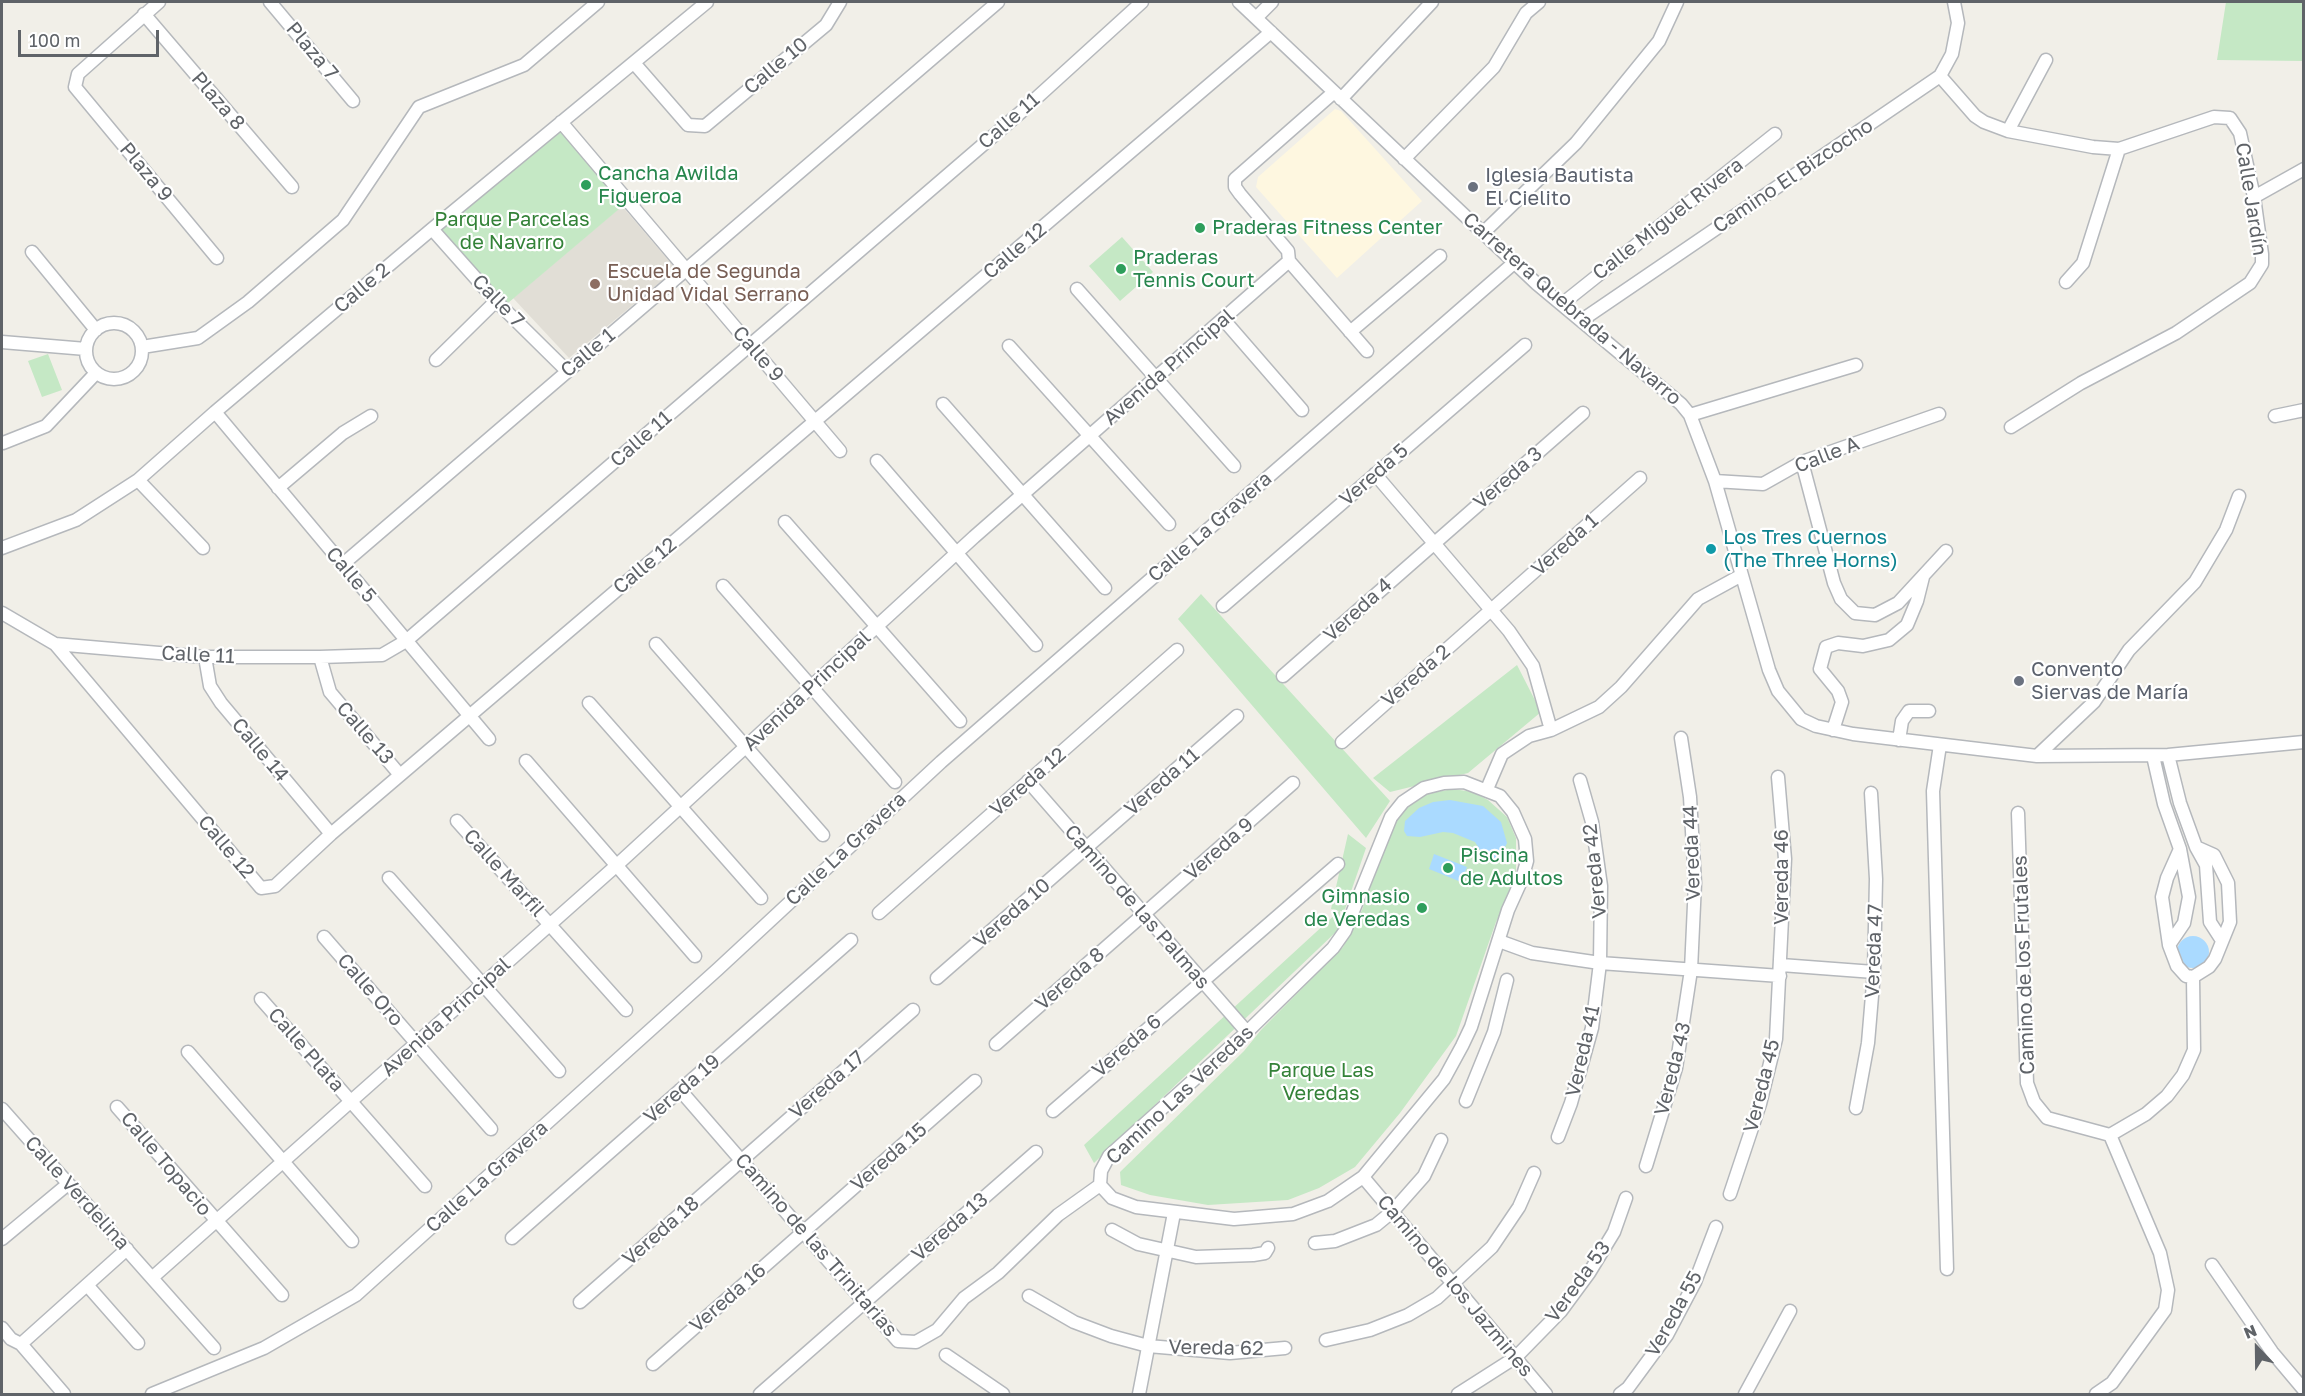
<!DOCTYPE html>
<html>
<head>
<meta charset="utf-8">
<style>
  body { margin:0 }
  #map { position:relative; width:2305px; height:1396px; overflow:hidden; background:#f1efe8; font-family:"Golos Text",sans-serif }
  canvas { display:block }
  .frame { position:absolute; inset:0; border:3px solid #5f6368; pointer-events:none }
  .north { position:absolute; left:2227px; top:1318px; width:60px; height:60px; -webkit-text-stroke:4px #fff; paint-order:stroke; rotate:338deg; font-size:16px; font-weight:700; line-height:24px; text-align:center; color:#5f6368 }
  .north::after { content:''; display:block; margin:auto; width:21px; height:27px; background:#5f6368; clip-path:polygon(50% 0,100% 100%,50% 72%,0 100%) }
  .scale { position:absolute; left:18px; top:30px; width:141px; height:27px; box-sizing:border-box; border:3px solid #5f6368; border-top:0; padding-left:8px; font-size:18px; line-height:21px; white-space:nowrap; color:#5f6368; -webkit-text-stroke:4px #fff; paint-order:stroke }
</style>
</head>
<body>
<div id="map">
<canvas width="2305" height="1396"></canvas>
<div class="frame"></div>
<div class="north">N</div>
<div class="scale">100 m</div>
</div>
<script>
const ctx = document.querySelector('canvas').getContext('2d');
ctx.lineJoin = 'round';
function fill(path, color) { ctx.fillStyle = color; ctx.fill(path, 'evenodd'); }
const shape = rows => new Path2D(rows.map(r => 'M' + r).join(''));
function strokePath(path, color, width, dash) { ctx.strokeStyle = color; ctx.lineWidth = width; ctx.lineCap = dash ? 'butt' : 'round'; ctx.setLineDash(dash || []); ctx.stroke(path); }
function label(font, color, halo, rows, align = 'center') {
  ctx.font = font + ' "Golos Text",sans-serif'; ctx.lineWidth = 4.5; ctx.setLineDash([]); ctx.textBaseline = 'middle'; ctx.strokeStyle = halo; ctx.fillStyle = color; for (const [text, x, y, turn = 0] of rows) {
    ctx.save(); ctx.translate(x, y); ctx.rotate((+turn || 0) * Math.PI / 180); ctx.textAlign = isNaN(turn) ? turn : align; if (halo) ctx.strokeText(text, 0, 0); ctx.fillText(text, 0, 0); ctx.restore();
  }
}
const commercial = shape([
  [1335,109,1341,111,1422,201,1337,278,1256,187,1258,177]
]);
const education = shape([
  [622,206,676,269,569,358,513,298]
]);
const green = shape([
  [2226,2,2303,2,2303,61,2217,60],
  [558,131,562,132,625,204,508,303,440,230,441,224],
  [1122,237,1153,272,1120,301,1089,266],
  [48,354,62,390,42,397,28,361],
  [1201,594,1390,801,1366,838,1178,619],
  [1517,665,1541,712,1468,773,1390,792,1373,778],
  [1453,789,1473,792,1488,800,1507,817,1516,838,1516,880,1496,922,1456,1036,1400,1113,1355,1167,1319,1188,1288,1200,1208,1205,1150,1195,1121,1185,1120,1172,1244,1051,1261,1030,1343,947,1362,910,1392,823,1409,803,1430,793],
  [1348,834,1366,848,1344,912,1340,911,1339,929,1094,1163,1084,1145,1339,911,1331,909]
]);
const water = shape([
  [1450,800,1483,806,1501,822,1507,843,1501,855,1493,859,1482,853,1475,842,1453,833,1443,832,1420,837,1407,836,1404,831,1405,821,1419,808,1433,802],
  [1434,854,1467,867,1461,882,1429,869],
  '2177 952a16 16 0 1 1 32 0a16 16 0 1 1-32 0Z'
]);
const minor = shape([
  [159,2,78,74,75,87,217,258],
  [270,2,353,101],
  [1239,2,1537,284,1681,404,1690,415,1715,481,1769,670,1778,691,1801,719,1816,726,1853,734,2037,756,2168,755,2304,742],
  [144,14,292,187],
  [1256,18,1272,2],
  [634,63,688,125,705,126,826,25,840,2],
  [1940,76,1975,116,1984,122,2008,131,2093,147,2119,149,2214,117,2230,118,2240,133,2254,197,2262,254,2262,264,2250,283,2176,333,2081,383,2011,427],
  [1341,99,1432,2],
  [561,122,840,451],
  [2008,131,2046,60],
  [1404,159,1494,67,1526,13,1539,2],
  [2254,197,2304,169],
  [432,229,496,301,567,371],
  [1484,232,1576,143,1659,41,1677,2],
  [32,252,96,330],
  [1289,261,1367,351],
  [2066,282,2083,263,2119,149],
  [1077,289,1234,466],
  [1562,304,1775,134],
  [1223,319,1302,410],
  [1582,320,1940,76,1952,54,1958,23,1954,2],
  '86 351a28 28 0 1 1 56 0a28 28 0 1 1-56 0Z',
  [1350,332,1440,256],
  [2,342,86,349],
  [1009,346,1169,524],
  [142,347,198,338,248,302,343,220,419,107,524,65,598,2],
  [436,360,496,301],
  [943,404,1105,588],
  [215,412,489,739],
  [1690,415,1856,365],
  [2275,416,2304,410],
  [3,443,46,426,96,373],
  [877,461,1036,645],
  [1802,462,1834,583,1841,599,1855,613,1875,615,1898,603,1946,551],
  [1375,474,1509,631,1533,666,1551,730],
  [138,480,203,548],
  [1715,481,1763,484,1802,462,1939,414],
  [278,488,343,433,371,416],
  [785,522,960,721],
  [2,548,76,520,138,480,215,412,432,229,707,2],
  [343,564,998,2],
  [723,586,895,782],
  [1223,606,1525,345],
  [2,613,55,644,261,888,275,886,331,834,1271,32],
  [55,644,205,657,320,657,382,655,406,641,1021,112,1142,2],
  [656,644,823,835],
  [205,657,210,686,221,703,331,834],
  [320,657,330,692,400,775],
  [1283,676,1583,413],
  [589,703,761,898],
  [1833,730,1842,702,1838,691,1820,669,1826,647,1838,643,1863,646,1889,640,1907,625,1917,601,1923,577],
  [1899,740,1902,721,1909,711,1929,711],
  [1342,742,1640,478],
  [1940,745,1933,791,1947,1269],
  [2168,755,2180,803,2196,847,2214,855,2228,883,2230,922,2215,959,2209,967,2193,977,2186,976,2177,966,2169,945,2162,897,2167,878,2180,849],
  [2037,756,2094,702,2129,650,2195,582,2226,530,2239,496],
  [2153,756,2164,804,2180,849,2189,897,2184,923,2169,945],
  [526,761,695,956],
  [1028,781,1247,1032],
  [1464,782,1500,796,1513,812,1525,839,1527,861,1522,879,1508,910,1471,1027,1462,1046,1444,1079,1363,1177,1328,1201,1293,1214,1234,1219,1136,1207,1112,1198,1100,1185,1101,1171,1109,1156,1247,1032,1333,948,1345,931,1391,817,1403,802,1424,788,1444,783,1464,782],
  [1487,789,1502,754,1529,736,1551,730,1599,707,1621,687,1698,599,1740,576],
  [2018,813,2027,1083,2034,1102,2047,1118,2110,1135],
  [457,821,626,1010],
  [2196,847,2206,865,2210,922,2221,939],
  [389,878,559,1071],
  [879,913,1177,650],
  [324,937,491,1129],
  [1499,941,1532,953,1600,963,1780,976],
  [1781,965,1874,972],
  [937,978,1237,716],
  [261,999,425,1186],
  [996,1044,1293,783],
  [188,1052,352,1241],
  [680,1090,898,1341,916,1342,937,1330,964,1298,998,1273,1058,1215,1100,1185],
  [1466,1101,1494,1032,1507,980],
  [117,1107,282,1295],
  [1856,1108,1868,1043,1874,972,1876,879,1871,793],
  [2,1109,214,1348],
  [1053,1111,1338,864],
  [2110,1135,2146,1114,2167,1096,2183,1075,2194,1050,2193,977],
  [1558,1137,1571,1103,1592,1028,1600,963,1601,886,1592,822,1580,780],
  [1646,1166,1676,1068,1691,970,1695,883,1690,797,1681,738],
  [1363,1177,1546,1394],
  [1730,1194,1760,1104,1776,1039,1785,859,1778,777],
  [1112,1230,1138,1244,1196,1257,1253,1255,1265,1253,1268,1248],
  [512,1238,851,940],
  [2,1239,68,1184],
  [1315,1243,1335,1241,1376,1225,1393,1211,1424,1176,1441,1140],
  [2212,1265,2272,1352,2304,1390],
  [153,1277,617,865,974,537,1289,261,1288,251,1240,194,1235,187,1235,179,1333,93],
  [87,1285,138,1343],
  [1029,1296,1074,1322,1111,1336,1148,1346,1230,1353,1285,1348],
  [580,1302,913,1010],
  [2,1328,11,1339,21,1344,64,1394],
  [1326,1340,1370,1330,1408,1315,1437,1298,1492,1247,1519,1207,1534,1173],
  [21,1344,127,1249],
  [946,1355,1003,1394],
  [653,1364,975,1081],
  [152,1394,264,1348,356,1295,718,969,941,762,1515,262],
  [760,1394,1036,1152],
  [1139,1394,1174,1213],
  [1458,1394,1516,1357,1561,1311,1589,1273,1614,1232,1626,1198],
  [1620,1394,1628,1388,1667,1335,1695,1282,1716,1227],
  [1745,1394,1790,1311],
  [2096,1394,2112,1383,2165,1310,2168,1290,2160,1253,2110,1135]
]);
const markers = [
  [586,185,6,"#2e9e5b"],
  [1473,187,6,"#6b7280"],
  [1200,228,6,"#2e9e5b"],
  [1121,269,6,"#2e9e5b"],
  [595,284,6,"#8d6e63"],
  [1711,549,6,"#0f9aa8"],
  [2019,681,6,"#6b7280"],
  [1448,868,6,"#2e9e5b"],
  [1422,908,6,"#2e9e5b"]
];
const streetNames = [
  ["Plaza 7",312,51,50],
  ["Calle 10",776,66,-40],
  ["Plaza 8",218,101,49],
  ["Calle 11",1009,121,-41],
  ["Plaza 9",146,172,50],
  ["Camino El Bizcocho",1793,176,-34],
  ["Calle Jardín",2251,199,81],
  ["Calle Miguel Rivera",1668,219,-38],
  ["Calle 12",1015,251,-40],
  ["Calle 2",362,288,-40],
  ["Calle 7",498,301,46],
  ["Carretera Quebrada - Navarro",1572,309,41],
  ["Calle 1",588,353,-40],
  ["Calle 9",758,354,49],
  ["Avenida Principal",1169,367,-41],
  ["Calle 11",641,439,-41],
  ["Calle A",1827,455,-21],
  ["Vereda 5",1374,475,-41],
  ["Vereda 3",1508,478,-41],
  ["Calle La Gravera",1210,527,-41],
  ["Vereda 1",1565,545,-42],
  ["Calle 12",645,566,-40],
  ["Calle 5",351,575,50],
  ["Vereda 4",1358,610,-42],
  ["Calle 11",198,655,3],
  ["Vereda 2",1416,676,-41],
  ["Avenida Principal",807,691,-43],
  ["Calle 13",365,733,49],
  ["Calle 14",260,750,50],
  ["Vereda 12",1028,782,-41],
  ["Vereda 11",1162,782,-41],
  ["Calle 12",226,847,50],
  ["Calle La Gravera",846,849,-43],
  ["Vereda 9",1219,849,-41],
  ["Vereda 44",1692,853,-92],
  ["Vereda 42",1595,871,-96],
  ["Calle Marfil",504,873,48],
  ["Vereda 46",1782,877,-90],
  ["Camino de las Palmas",1137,907,49],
  ["Vereda 10",1012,913,-41],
  ["Vereda 47",1874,951,-88],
  ["Camino de los Frutales",2024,965,-92],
  ["Vereda 8",1070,979,-41],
  ["Calle Oro",370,990,49],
  ["Avenida Principal",446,1017,-42],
  ["Vereda 6",1127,1046,-41],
  ["Calle Plata",306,1050,49],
  ["Vereda 41",1583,1051,-77],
  ["Vereda 43",1673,1069,-76],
  ["Vereda 17",827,1085,-41],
  ["Vereda 45",1762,1086,-76],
  ["Vereda 19",682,1089,-41],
  ["Camino Las Veredas",1180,1095,-43],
  ["Vereda 15",889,1157,-41],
  ["Calle Topacio",166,1164,50],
  ["Calle La Gravera",487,1177,-42],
  ["Calle Verdelina",77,1193,48],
  ["Vereda 13",950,1227,-41],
  ["Vereda 18",661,1231,-41],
  ["Camino de las Trinitarias",816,1245,49],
  ["Vereda 53",1578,1282,-54],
  ["Camino de los Jazmines",1455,1286,50],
  ["Vereda 16",728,1298,-41],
  ["Vereda 55",1674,1314,-61],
  ["Vereda 62",1216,1348,1]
];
const leisureNames = [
  ["Cancha Awilda",598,174],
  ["Figueroa",598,197],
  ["Praderas Fitness Center",1212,228],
  ["Praderas",1133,258],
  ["Tennis Court",1133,281],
  ["Piscina",1460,856],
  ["de Adultos",1460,879],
  ["Gimnasio",1410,897,"right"],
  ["de Veredas",1410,920,"right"]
];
const worshipNames = [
  ["Iglesia Bautista",1485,176],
  ["El Cielito",1485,199],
  ["Convento",2031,670],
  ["Siervas de María",2031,693]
];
const parkNames = [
  ["Parque Parcelas",512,220],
  ["de Navarro",512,243],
  ["Parque Las",1321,1071],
  ["Veredas",1321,1094]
];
const educationNames = [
  ["Escuela de Segunda",607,272],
  ["Unidad Vidal Serrano",607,295]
];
const cultureNames = [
  ["Los Tres Cuernos",1723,538],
  ["(The Three Horns)",1723,561]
];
fill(commercial, '#fef7e0');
fill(education, '#e1ded6');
fill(green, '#c5e8c5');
fill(water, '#aadaff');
strokePath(minor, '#b5b8bc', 15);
strokePath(minor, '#fff', 12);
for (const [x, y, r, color] of markers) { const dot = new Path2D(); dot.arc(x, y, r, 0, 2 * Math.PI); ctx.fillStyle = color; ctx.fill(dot); strokePath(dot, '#fff', 2); }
label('20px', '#5f6368', '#fff', streetNames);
label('20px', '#27864d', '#fff', leisureNames, 'left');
label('20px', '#5b616d', '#fff', worshipNames, 'left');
label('20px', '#348238', '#fff', parkNames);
label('20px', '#785e54', '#fff', educationNames, 'left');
label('20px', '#0d838f', '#fff', cultureNames, 'left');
</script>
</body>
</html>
